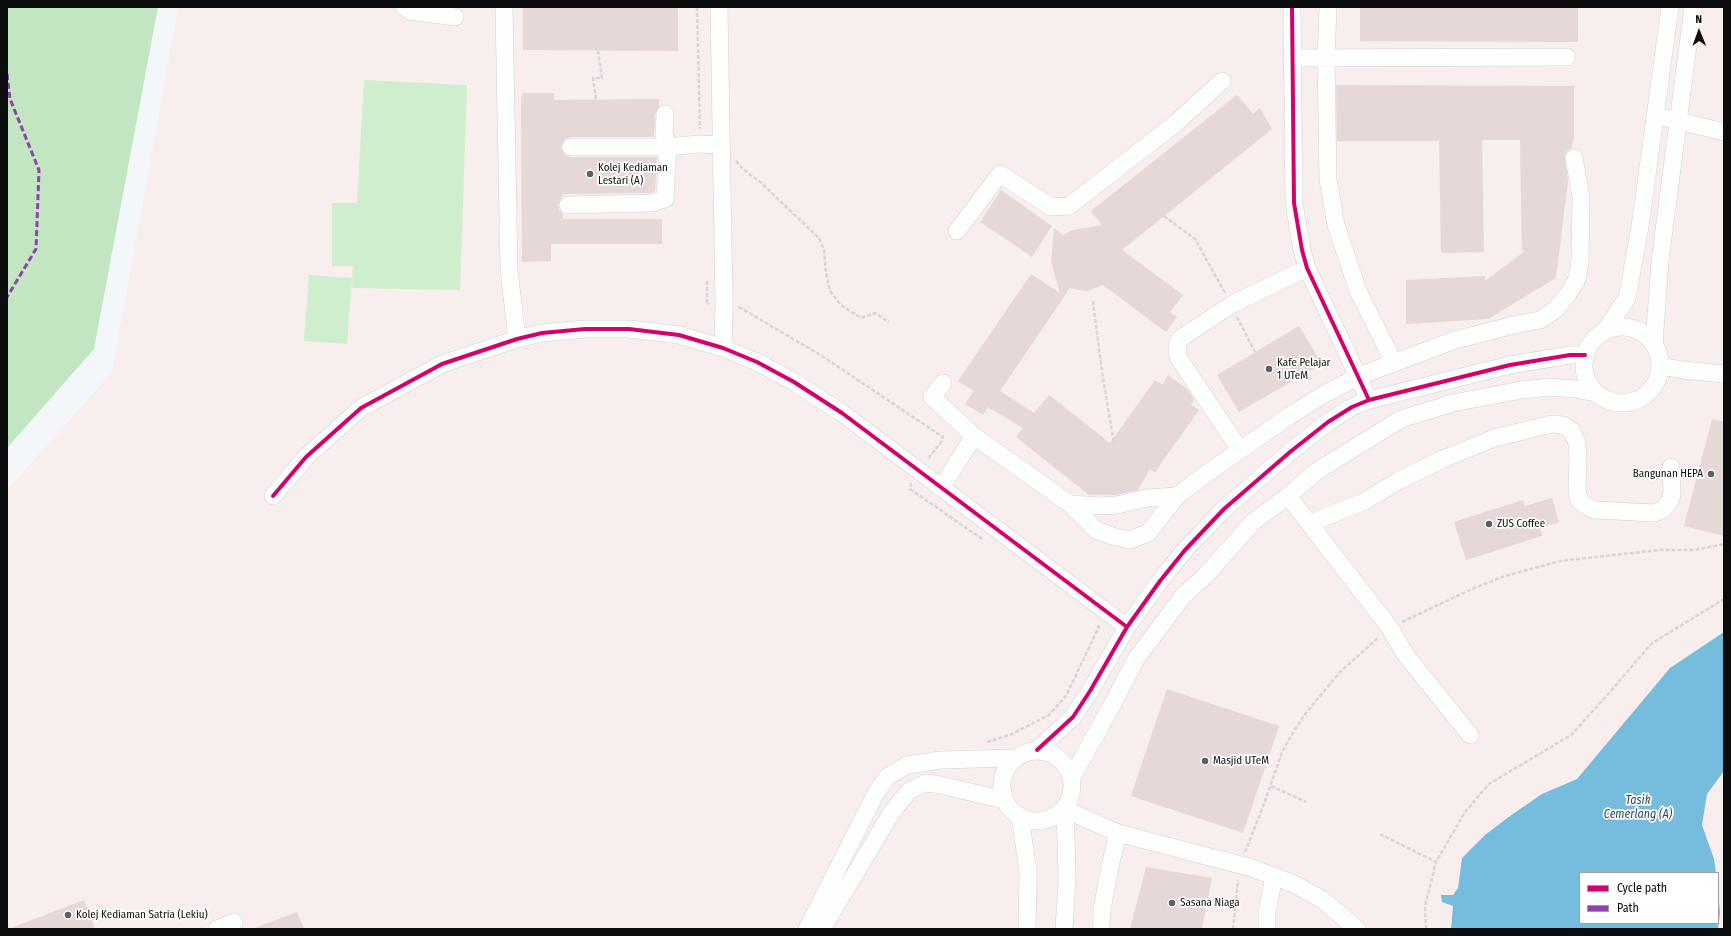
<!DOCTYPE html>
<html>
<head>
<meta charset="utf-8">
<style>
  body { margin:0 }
  #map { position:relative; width:1731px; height:936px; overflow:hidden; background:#f4f7fa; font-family:"Fira Sans Condensed",sans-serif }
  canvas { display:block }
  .frame { position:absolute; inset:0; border:8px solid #0c0d0f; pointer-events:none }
  .legend { position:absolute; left:1579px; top:872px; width:140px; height:52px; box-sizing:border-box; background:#fff; border:1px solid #9e9e9f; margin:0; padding:5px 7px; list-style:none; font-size:12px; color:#0c0d0f }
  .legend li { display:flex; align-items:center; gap:8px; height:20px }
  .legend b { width:20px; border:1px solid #9e9e9f }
  .north { position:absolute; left:1679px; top:12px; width:40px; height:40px; -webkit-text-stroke:3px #fff; paint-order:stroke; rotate:359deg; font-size:11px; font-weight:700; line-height:16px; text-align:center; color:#0c0d0f }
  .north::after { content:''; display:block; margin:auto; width:14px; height:18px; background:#0c0d0f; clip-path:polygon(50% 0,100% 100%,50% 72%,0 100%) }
</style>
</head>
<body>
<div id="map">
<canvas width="1731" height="936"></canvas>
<div class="frame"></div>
<ul class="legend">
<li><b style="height:5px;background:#d6006c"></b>Cycle path</li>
<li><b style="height:5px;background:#8e44ad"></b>Path</li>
</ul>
<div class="north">N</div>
</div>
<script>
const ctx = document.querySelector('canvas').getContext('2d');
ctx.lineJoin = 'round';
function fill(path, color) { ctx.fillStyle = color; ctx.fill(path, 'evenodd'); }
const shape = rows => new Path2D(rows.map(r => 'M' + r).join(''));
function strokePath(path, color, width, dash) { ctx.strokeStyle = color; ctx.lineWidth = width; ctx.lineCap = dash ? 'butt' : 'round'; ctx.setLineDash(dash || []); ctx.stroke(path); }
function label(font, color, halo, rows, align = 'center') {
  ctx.font = font + ' "Fira Sans Condensed",sans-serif'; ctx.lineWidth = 3.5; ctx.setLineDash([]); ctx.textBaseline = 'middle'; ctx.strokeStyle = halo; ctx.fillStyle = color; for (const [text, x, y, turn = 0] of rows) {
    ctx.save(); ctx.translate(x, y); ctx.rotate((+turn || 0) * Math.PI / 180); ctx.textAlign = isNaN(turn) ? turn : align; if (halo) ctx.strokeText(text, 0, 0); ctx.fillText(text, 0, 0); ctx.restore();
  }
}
const education = shape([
  [178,7,1724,7,1724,929,7,929,7,490,112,372],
  [1580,873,1718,873,1718,923,1580,923]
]);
const green = shape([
  [364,80,467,85,460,290,352,288,353,266,332,266,332,203,357,203],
  [309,275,352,278,347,344,304,341]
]);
const forest = shape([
  [7,7,158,7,94,349,7,448]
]);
const water = shape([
  [1724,632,1724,771,1707,794,1702,825,1714,859,1716,873,1580,873,1580,923,1718,923,1718,894,1720,912,1718,929,1451,929,1453,906,1442,902,1441,895,1453,895,1458,888,1462,858,1485,835,1510,816,1542,794,1577,779,1670,668]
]);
const building = shape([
  [523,7,678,7,678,51,523,50],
  [1360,7,1578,7,1578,42,1360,41],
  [1336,85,1574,86,1574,134,1572,148,1567,151,1565,155,1568,182,1556,278,1488,319,1406,324,1406,280,1485,276,1485,281,1525,251,1522,251,1520,140,1482,140,1484,252,1441,253,1439,141,1337,141],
  [523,93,554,93,554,100,659,99,659,107,655,114,654,137,571,137,566,139,561,147,563,152,566,156,571,157,657,157,655,191,650,193,563,194,558,205,559,210,563,214,563,219,662,219,662,244,551,244,551,261,522,262,521,98],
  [1237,95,1253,114,1260,108,1272,129,1122,250,1183,295,1170,312,1177,317,1166,332,1103,285,1087,291,1077,290,1070,288,1000,391,1034,413,1049,395,1110,443,1155,380,1163,385,1168,375,1187,389,1194,399,1191,405,1199,410,1155,472,1150,469,1138,490,1116,495,1089,495,1016,437,1023,428,988,407,983,415,965,404,974,391,958,381,1031,274,1060,293,1051,262,1054,228,1063,235,1073,230,1102,225,1091,211],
  [1001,190,1052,226,1032,257,980,222],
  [1299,326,1322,364,1239,412,1217,375],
  [1712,419,1724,422,1724,536,1684,526],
  [1552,498,1559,522,1540,528,1542,536,1466,560,1454,522,1523,500,1525,506],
  [1167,689,1279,726,1243,833,1131,796],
  [1146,867,1212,878,1202,929,1130,929],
  [84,900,95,929,11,929,11,928],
  [297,912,304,929,255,929,255,928]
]);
const path = shape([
  [697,7,700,129],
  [596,99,593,78,602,78,598,51],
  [736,161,743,169,760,182,819,238,824,250,826,273,830,291,841,305,861,318,875,313,889,322],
  [1164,216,1195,239,1225,293],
  [707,281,707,304,709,304],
  [1093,301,1102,372,1114,444],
  [739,307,822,356,943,437,942,441,928,459],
  [1237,317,1255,352],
  [911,483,910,489,982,539],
  [1402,622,1472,589,1505,576,1560,561,1660,550,1695,550,1724,544],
  [987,742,1012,734,1049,715,1066,696,1095,635,1099,627,1097,625],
  [1271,786,1306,802],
  [1380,834,1436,862],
  [1245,852,1264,804,1282,752,1293,733,1305,714,1340,672,1378,638],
  [1233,929,1238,880],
  [1426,929,1425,906,1436,862,1465,812,1489,784,1571,735,1610,692,1651,644,1724,599]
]);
const minor = shape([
  [404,7,410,11,455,17],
  [504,7,509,270,517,339],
  [719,7,724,303,723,348],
  [1292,7,1294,203,1302,250,1307,268,1369,400],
  [1328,7,1326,59,1328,180,1336,225,1358,291,1394,363],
  [1292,58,1567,57],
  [1667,118,1724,132],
  [571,147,668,147,699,144,721,145],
  [568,205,652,203,665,199,668,147,664,134,665,114],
  [957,231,1000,174,1051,207,1069,206,1176,123,1222,81],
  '1584 365a38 38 0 1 1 76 0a38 38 0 1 1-76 0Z',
  [1605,331,1627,298,1640,227,1670,7],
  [1654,344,1660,261,1693,7],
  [1660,366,1683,370,1724,374],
  [943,383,932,397,974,436,1070,504,1096,530,1115,537,1130,540,1148,533,1177,496,1199,479,1289,416,1323,395,1359,376,1455,340,1518,324,1540,320,1556,309,1568,294,1577,279,1580,261,1581,197,1574,158],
  [1240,450,1178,357,1177,346,1179,340,1184,336,1231,305,1307,268],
  [941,488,974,436],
  [273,496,306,457,361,408,442,364,517,339,542,333,585,329,629,329,679,335,723,348,757,362,794,382,842,413,1127,627],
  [1288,496,1390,628,1405,654,1470,735],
  [1070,504,1099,506,1117,505,1147,498,1177,496],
  [1310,523,1363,502,1398,481,1443,459,1494,438,1552,424,1563,425,1572,431,1577,443,1578,457,1577,490,1579,500,1586,506,1595,510,1654,513,1662,510,1668,504,1672,495,1671,467],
  [1037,750,1073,717,1090,691,1127,627,1160,581,1185,550,1224,509,1290,452,1328,422,1352,407,1369,400,1510,365,1570,355,1585,355],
  '1002 786a35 35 0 1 1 70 0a35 35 0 1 1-70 0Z',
  [1072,777,1112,705,1136,659,1183,596,1206,575,1253,522,1288,496,1317,471,1401,419,1453,403,1521,390,1549,387,1575,389,1596,393],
  [1020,817,1028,871,1027,929],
  [217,929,234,922],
  [807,929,876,793,887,777,907,765,940,760,1015,758],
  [822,929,892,812,909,791,925,783,935,784,1005,800],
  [1064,929,1067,881,1066,835,1064,809,1118,833,1252,868,1294,884,1323,900,1357,929],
  [1101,929,1102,910,1109,871,1118,833],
  [1267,929,1267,912,1274,876]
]);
const quiet = shape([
  [7,74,10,99,39,170,36,249,7,297]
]);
const cycleway = shape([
  [1292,7,1294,203,1302,250,1307,268,1369,400],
  [273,496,306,457,361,408,442,364,517,339,542,333,585,329,629,329,679,335,723,348,757,362,794,382,842,413,1127,627],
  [1037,750,1073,717,1090,691,1127,627,1160,581,1185,550,1224,509,1290,452,1328,422,1352,407,1369,400,1510,365,1570,355,1585,355]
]);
const markers = [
  [590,174,4,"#5d5f61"],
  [1269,369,4,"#5d5f61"],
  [1711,474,4,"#5d5f61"],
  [1489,524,4,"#5d5f61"],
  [1205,761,4,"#5d5f61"],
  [1172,903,4,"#5d5f61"],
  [68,915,4,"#5d5f61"]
];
const poiNames = [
  ["Kolej Kediaman",598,168],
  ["Lestari (A)",598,181],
  ["Kafe Pelajar",1277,363],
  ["1 UTeM",1277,376],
  ["Bangunan HEPA",1703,474,"right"],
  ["ZUS Coffee",1497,524],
  ["Masjid UTeM",1213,761],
  ["Sasana Niaga",1180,903],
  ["Kolej Kediaman Satria (Lekiu)",76,915]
];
const waterNames = [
  ["Tasik",1638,801],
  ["Cemerlang (A)",1638,815]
];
fill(education, '#f8eeed');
fill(green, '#ceeecd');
fill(forest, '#c3e6c2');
fill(water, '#75bcdd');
fill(building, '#e5d8d7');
strokePath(minor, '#d0d2d4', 18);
strokePath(path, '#d5d6d6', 2.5, [4, 2]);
strokePath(minor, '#fdfefe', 17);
strokePath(quiet, '#8e44ad', 3, [6, 3]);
strokePath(cycleway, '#d6006c', 4);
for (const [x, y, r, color] of markers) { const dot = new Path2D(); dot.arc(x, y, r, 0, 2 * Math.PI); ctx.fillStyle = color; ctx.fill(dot); strokePath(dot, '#fff', 1.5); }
label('11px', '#0c0d0f', '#fff', poiNames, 'left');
label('italic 12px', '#244d61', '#fff', waterNames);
</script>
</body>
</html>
